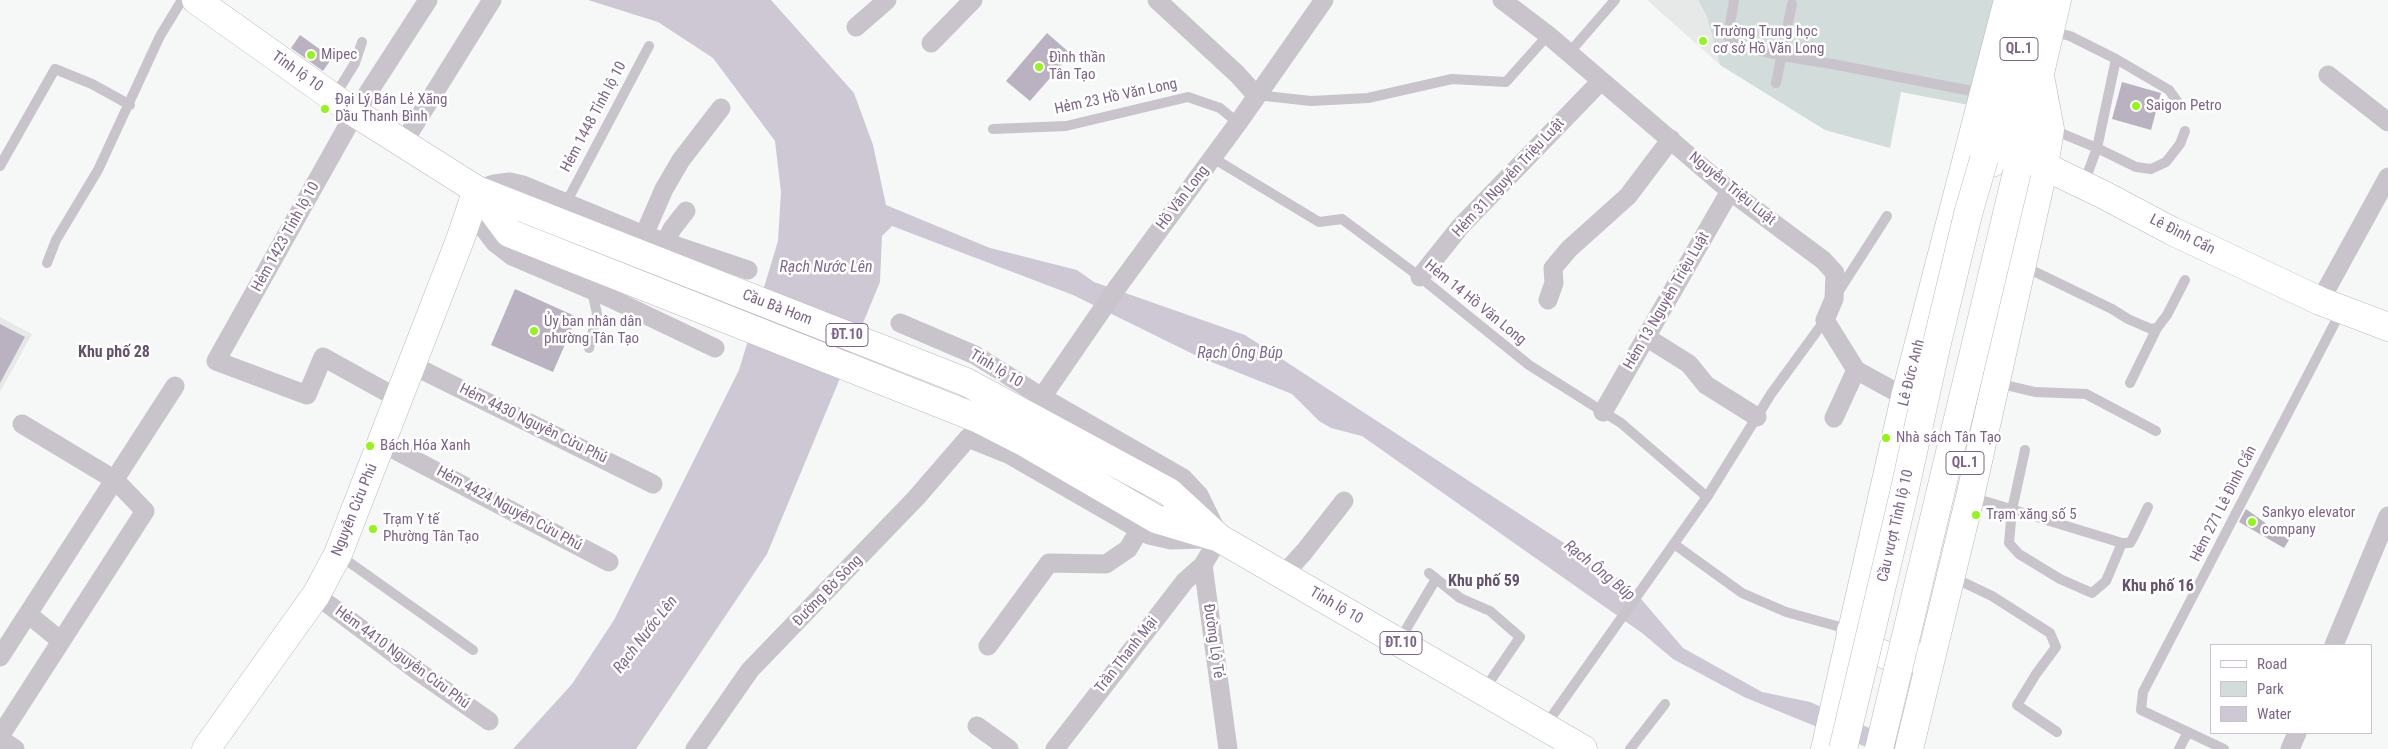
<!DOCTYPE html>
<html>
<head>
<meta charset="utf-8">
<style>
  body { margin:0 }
  #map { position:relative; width:2388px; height:749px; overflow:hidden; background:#f5f8f6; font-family:"Roboto Condensed",sans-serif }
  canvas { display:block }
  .legend { position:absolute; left:2210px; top:644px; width:162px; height:90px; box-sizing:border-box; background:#fff; border:1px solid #cbc1d0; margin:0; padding:6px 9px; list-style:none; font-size:15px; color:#7d648a }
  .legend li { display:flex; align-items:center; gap:10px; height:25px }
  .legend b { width:25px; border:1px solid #cbc1d0 }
</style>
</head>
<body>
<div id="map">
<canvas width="2388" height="749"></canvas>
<ul class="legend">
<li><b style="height:6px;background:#fff"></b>Road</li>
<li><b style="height:14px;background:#d1dcdb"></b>Park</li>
<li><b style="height:14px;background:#cec8d5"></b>Water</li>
</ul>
</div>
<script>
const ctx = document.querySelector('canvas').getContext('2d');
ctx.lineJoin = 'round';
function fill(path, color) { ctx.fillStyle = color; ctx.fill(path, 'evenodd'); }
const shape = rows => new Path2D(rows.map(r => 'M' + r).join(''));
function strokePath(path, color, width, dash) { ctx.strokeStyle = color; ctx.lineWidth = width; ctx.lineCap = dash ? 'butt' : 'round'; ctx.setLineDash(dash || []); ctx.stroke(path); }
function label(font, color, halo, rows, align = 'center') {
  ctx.font = font + ' "Roboto Condensed",sans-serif'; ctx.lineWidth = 5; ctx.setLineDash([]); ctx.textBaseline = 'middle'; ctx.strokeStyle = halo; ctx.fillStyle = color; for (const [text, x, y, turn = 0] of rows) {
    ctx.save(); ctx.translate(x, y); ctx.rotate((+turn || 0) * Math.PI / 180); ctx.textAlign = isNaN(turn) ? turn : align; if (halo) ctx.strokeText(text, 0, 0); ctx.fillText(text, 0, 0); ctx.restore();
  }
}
const built = shape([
  [1647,0,1698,0,1707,17,1720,65],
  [0,317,32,334,0,392]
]);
const green = shape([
  [1698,0,1995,0,1969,105,1901,92,1890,148,1825,130,1720,65,1707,17]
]);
const water = shape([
  [588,0,771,0,854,93,873,145,886,205,990,248,1077,270,1094,282,1245,335,1630,586,1683,648,1762,692,1810,702,1917,749,1871,749,1744,697,1673,659,1642,633,1362,436,1331,428,1319,421,1292,394,1199,357,1073,295,892,226,882,236,880,282,767,554,636,749,513,749,572,684,614,620,739,370,778,241,781,192,775,141,713,58,658,22]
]);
const building = shape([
  [1047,33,1071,54,1030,101,1006,81],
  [300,35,332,58,323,71,291,48],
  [2122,82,2161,93,2151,130,2112,119],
  [515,289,577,317,553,372,491,345],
  [0,324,25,337,0,383],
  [2246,509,2289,540,2284,548,2239,522]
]);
const lane = shape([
  [1734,0,1728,37,1736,45,1782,56,1832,64,1982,93],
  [2050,31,2070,36,2116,59,2169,90,2179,104],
  [1569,53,1615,0],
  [1776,83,1792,4],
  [1256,95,1311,101,1368,98,1452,79,1506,82,1548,35],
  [334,97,355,63,362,42],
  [993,129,1066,126,1188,97,1220,108,1238,123],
  [2051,129,2097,148,2136,167,2151,169,2166,162,2180,144,2185,131],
  [1213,158,1319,222,1342,219,1420,277,1529,365,1621,423,1707,497],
  [0,166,55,69,92,84,130,105],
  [2084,183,2097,148,2116,59],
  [566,203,649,46],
  [47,263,56,240,98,170,160,36,182,0],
  [2023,266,2112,309,2128,319,2151,329,2157,328],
  [1837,294,1887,216],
  [589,348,597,314,592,291],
  [1997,383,2035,392,2086,394,2156,431],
  [2130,383,2157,328,2167,315,2185,280],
  [2025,450,2012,510,2009,543,2019,554,2060,579,2092,593,2106,581,2122,543],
  [1971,497,2122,543,2130,543,2134,536,2148,507],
  [1674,544,1742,593,1786,612,1851,630],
  [339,555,473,650],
  [1429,573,1460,598,1490,611,1520,637,1484,690],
  [1952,577,1992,596,2050,633,2056,647,2036,674,2017,705,2057,732],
  [1399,641,1436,579],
  [1545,726,1707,497,1771,394,1825,320],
  [1630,749,1665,704],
  [2179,749,2188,732],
  [2224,749,2141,710,2143,692,2341,311]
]);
const street = shape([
  [1157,0,1237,74,1256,95],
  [1502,0,1548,35,1730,191,1823,260,1835,273,1834,299,1825,320,1856,370,1905,397],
  [856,27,887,0],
  [931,43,973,0],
  [2328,75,2388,122],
  [403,143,492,0],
  [644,235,664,189,681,160,721,108],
  [665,243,672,229,686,211],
  [1420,277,1460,227,1601,81],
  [1548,300,1554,283,1553,268,1569,249,1628,196,1671,139],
  [2320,301,2388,177],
  [900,323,975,355,1042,397,1183,478,1199,495,1216,530],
  [1646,337,1689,364,1706,385,1757,417],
  [715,348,608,297,512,256,495,243,485,230,479,212,477,190,494,184,510,182,523,185,644,235,748,270],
  [412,365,653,484],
  [1042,397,1119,285,1238,123,1324,0],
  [399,399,323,357,307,395,216,361,355,113,428,0],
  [1603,412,1730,191],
  [1834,418,1856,370],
  [382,443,609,562],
  [1219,538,1203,565,1228,749],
  [1283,575,1304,552,1344,501],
  [316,595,416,670,489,721],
  [28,614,61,641],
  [2334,645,2388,516],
  [988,646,1049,563,1106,564,1128,549,1140,529],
  [0,657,175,386],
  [977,726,1009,749],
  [0,736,145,511,115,480,22,424],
  [0,739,15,749],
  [695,749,750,670,916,498,968,438,1010,455,1149,535,1171,540,1204,539],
  [1055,749,1185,581,1203,565],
  [2290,749,2297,733]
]);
const secondary = shape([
  [2044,166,2104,195,2172,231,2320,301,2388,327],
  [206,749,316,595,338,554,460,240,477,190]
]);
const primary = shape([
  [196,0,355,113,477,190,966,382,1169,492,1219,538,1583,749],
  [477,190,509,233,979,419,1022,441,1156,519,1213,536]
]);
const highway = shape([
  [1992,163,2031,0],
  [2017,172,2057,0],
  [1851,631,1872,650,1888,656,1909,659,1923,657],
  [1825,749,1905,397,2008,0],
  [1909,749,1970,497,2044,166,2050,129,2040,76]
]);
const highwayBridge = shape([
  [1843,749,1904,493,1936,347,1968,214,1984,159],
  [1879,749,2017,172]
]);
const markers = [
  [1703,41,5,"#92f618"],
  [311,55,5,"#92f618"],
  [1039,67,5,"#92f618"],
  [2136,106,5,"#92f618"],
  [325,109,5,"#92f618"],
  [534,331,5,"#92f618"],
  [1886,438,5,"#92f618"],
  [370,446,5,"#92f618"],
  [1976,515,5,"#92f618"],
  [2252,522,5,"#92f618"],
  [373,529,5,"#92f618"]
];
const shields = [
  [2019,49,38],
  [847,335,42],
  [1965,463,38],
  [1401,643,42]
];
const shieldNames = [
  ["QL.1",2019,49],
  ["ĐT.10",847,335],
  ["QL.1",1965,463],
  ["ĐT.10",1401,643]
];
const poiNames = [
  ["Trường Trung học",1713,32],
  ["cơ sở Hồ Văn Long",1713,49],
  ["Mipec",321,55],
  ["Đình thần",1049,58],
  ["Tân Tạo",1049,75],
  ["Đại Lý Bán Lẻ Xăng",335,100],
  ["Dầu Thanh Bình",335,117],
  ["Saigon Petro",2146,106],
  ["Ủy ban nhân dân",544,322],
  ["phường Tân Tạo",544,339],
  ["Nhà sách Tân Tạo",1896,438],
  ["Bách Hóa Xanh",380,446],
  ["Sankyo elevator",2262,513],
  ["company",2262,530],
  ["Trạm xăng số 5",1986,515],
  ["Trạm Y tế",383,520],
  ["Phường Tân Tạo",383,537]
];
const streetNames = [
  ["Tỉnh lộ 10",297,72,35],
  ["Hẻm 23 Hồ Văn Long",1116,97,-12],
  ["Hẻm 1448 Tỉnh lộ 10",594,117,-62],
  ["Hẻm 31 Nguyễn Triệu Luật",1509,178,-47],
  ["Nguyễn Triệu Luật",1732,189,39],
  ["Hồ Văn Long",1183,198,-53],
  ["Lê Đình Cẩn",2182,235,27],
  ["Hẻm 1423 Tỉnh lộ 10",286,237,-61],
  ["Hẻm 13 Nguyễn Triệu Luật",1667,301,-60],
  ["Hẻm 14 Hồ Văn Long",1475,303,39],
  ["Cầu Bà Hom",777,308,21],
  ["Tỉnh lộ 10",996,369,31],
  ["Lê Đức Anh",1912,373,-76],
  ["Hẻm 4430 Nguyễn Cửu Phú",533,424,26],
  ["Hẻm 271 Lê Đình Cẩn",2224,504,-63],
  ["Hẻm 4424 Nguyễn Cửu Phú",509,509,28],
  ["Nguyễn Cửu Phú",355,510,-68],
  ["Cầu vượt Tỉnh lộ 10",1896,526,-77],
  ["Đường Bờ Sông",828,591,-46],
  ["Tỉnh lộ 10",1336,606,30],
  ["Đường Lộ Tẻ",1213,641,82],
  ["Trần Thanh Mại",1127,655,-52],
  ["Hẻm 4410 Nguyễn Cửu Phú",402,658,36]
];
const waterNames = [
  ["Rạch Nước Lên",826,268],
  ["Rạch Ông Búp",1240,354],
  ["Rạch Ông Búp",1599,571,39],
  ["Rạch Nước Lên",646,635,-52]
];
const neighbourhoodNames = [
  ["Khu phố 28",114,353],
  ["Khu phố 59",1484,582],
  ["Khu phố 16",2158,587]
];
fill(built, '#e7e9e9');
fill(green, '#d1dcdb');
fill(water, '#cec8d5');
fill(building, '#bab2c1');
strokePath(secondary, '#bfb7c3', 29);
strokePath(primary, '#beb8c1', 29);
strokePath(highway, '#bbb6be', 29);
strokePath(lane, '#c9c3cc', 10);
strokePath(street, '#c9c3cc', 19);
strokePath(secondary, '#fff', 28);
strokePath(primary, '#fff', 28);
strokePath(highway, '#fff', 28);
strokePath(highwayBridge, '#bbb6be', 29, []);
strokePath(highwayBridge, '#fff', 28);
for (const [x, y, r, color] of markers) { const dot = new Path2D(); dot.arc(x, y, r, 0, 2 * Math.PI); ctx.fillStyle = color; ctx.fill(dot); strokePath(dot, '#fff', 2); }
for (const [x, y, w] of shields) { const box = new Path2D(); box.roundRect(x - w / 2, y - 11.5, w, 23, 4); ctx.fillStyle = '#fff'; ctx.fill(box); strokePath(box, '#7d648a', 1); }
label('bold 14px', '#7d648a', null, shieldNames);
label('15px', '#7d648a', '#fff', poiNames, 'left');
label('15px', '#7d648a', '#fff', streetNames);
label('italic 16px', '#7e6994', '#fff', waterNames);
label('bold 16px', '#64536e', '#fff', neighbourhoodNames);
</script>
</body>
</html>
